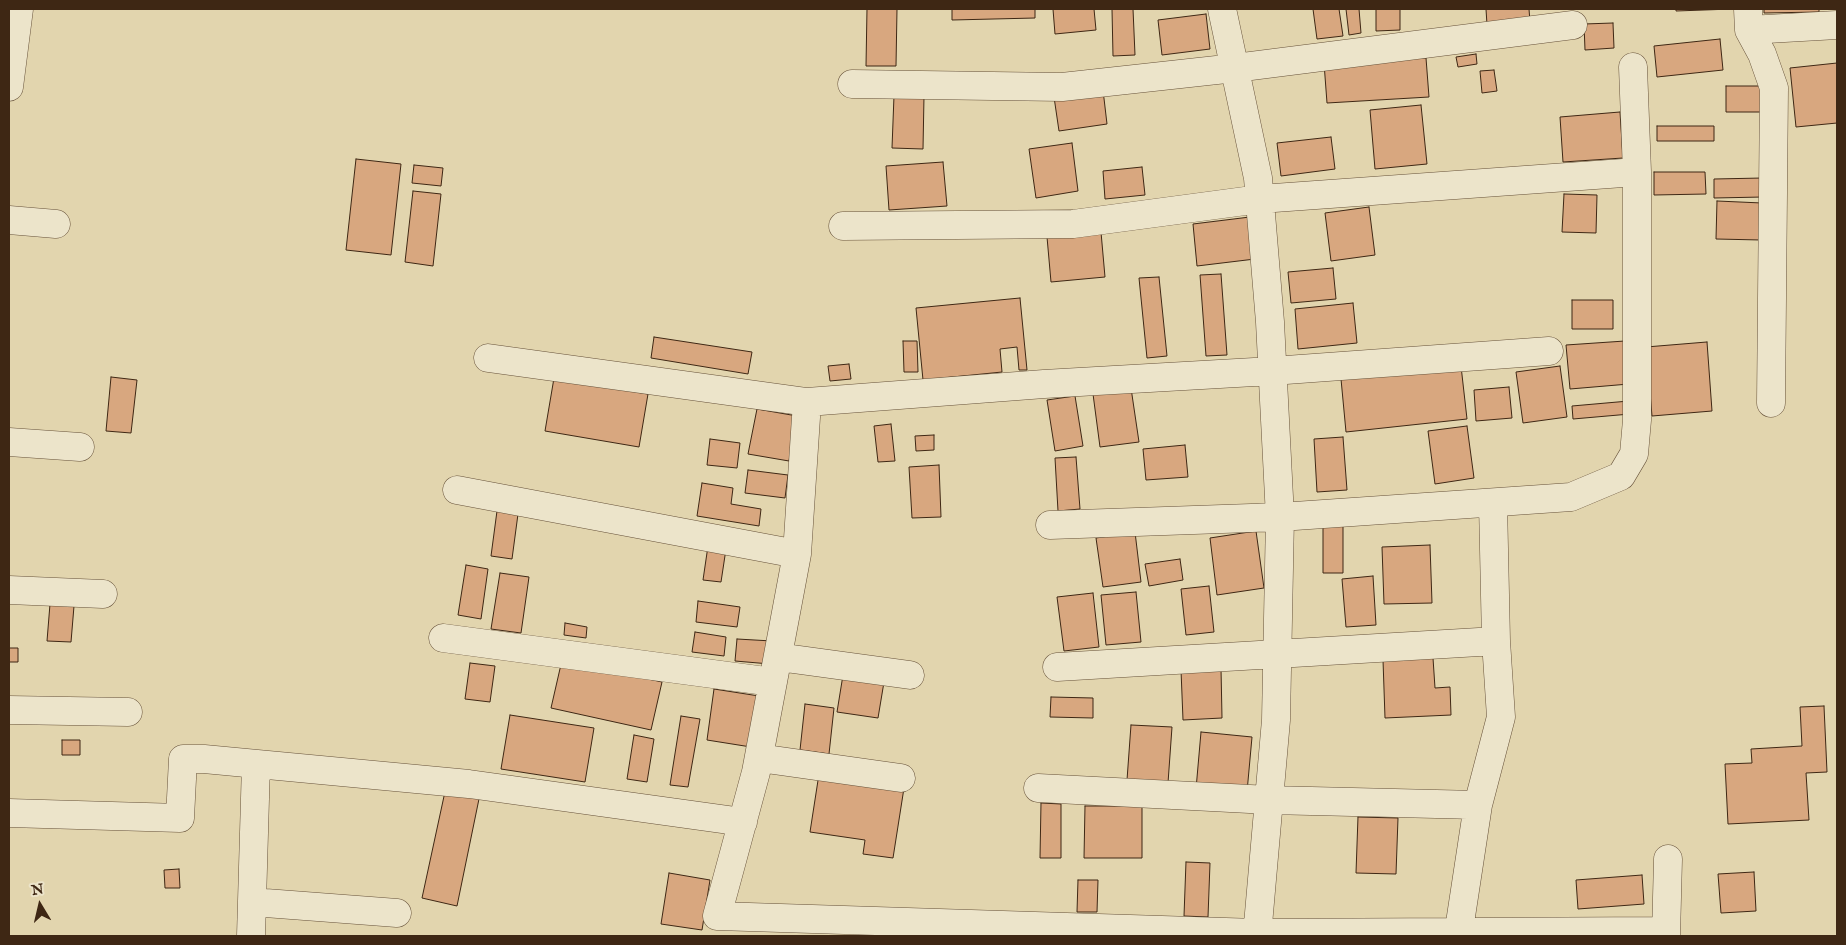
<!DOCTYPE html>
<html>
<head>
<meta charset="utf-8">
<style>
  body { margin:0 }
  #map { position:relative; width:1846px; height:945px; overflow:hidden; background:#e2d5ae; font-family:"IM FELL English",serif }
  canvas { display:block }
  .frame { position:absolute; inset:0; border:10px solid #3e2714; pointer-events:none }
  .north { position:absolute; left:15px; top:880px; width:50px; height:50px; -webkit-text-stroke:4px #ece4ca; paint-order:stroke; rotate:351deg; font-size:14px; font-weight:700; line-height:20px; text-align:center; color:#3e2714 }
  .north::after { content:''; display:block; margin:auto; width:18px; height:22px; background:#3e2714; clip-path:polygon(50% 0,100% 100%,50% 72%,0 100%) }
</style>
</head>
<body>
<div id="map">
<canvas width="1846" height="945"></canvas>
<div class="frame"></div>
<div class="north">N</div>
</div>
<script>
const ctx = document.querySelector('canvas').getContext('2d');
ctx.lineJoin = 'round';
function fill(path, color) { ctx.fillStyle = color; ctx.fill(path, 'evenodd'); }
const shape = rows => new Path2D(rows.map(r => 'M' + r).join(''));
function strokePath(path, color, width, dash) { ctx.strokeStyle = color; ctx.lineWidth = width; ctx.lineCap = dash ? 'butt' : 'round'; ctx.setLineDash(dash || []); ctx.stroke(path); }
const building = shape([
  [867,9,897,9,896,66,866,66,867,9],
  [952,9,1035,9,1035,18,952,20,952,9],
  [1053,9,1094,9,1096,30,1055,34,1053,9],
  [1112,9,1133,9,1135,55,1113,56,1112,9],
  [1313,9,1339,9,1343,36,1317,39,1313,9],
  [1346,9,1359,9,1361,33,1349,35,1346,9],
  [1376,9,1400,9,1400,30,1376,31,1376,9],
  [1486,9,1529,9,1530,22,1487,25,1486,9],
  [1676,9,1732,9,1676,11,1676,9],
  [1764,9,1819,9,1819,12,1764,13,1764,9],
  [1206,14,1210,49,1162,55,1158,20,1206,14],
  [1613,23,1614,48,1585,50,1584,24,1613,23],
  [1720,39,1723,70,1657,77,1654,46,1720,39],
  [1476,54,1477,64,1458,67,1456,57,1476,54],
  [1426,58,1429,97,1327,103,1324,63,1426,58],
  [1837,63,1837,123,1796,127,1790,68,1837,63],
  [1494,70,1497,91,1482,93,1480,71,1494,70],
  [1726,86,1765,86,1765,112,1726,112,1726,86],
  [1103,90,1107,124,1059,131,1054,97,1103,90],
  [894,96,924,96,923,149,892,148,894,96],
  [1421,105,1427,164,1375,169,1370,110,1421,105],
  [1620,112,1623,158,1563,162,1560,117,1620,112],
  [1657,126,1714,126,1714,141,1657,141,1657,126],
  [1331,137,1335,169,1281,176,1277,143,1331,137],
  [1072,143,1078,191,1036,198,1029,149,1072,143],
  [356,159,401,164,391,255,346,250,356,159],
  [943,162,947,206,889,210,886,166,943,162],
  [414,165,443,168,441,186,412,183,414,165],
  [1142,167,1145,195,1105,199,1103,171,1142,167],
  [1654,172,1705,172,1706,194,1654,195,1654,172],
  [1763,178,1763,197,1714,198,1714,179,1763,178],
  [413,191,441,194,433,266,405,262,413,191],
  [1564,194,1597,195,1596,233,1562,232,1564,194],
  [1717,201,1762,203,1761,240,1716,239,1717,201],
  [1369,207,1375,255,1331,261,1325,213,1369,207],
  [1250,217,1255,259,1197,266,1193,224,1250,217],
  [1101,232,1105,277,1051,282,1047,237,1101,232],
  [1333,268,1336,299,1291,303,1288,272,1333,268],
  [1221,274,1227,355,1206,356,1200,275,1221,274],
  [1159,277,1167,356,1147,358,1139,278,1159,277],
  [1020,298,1027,370,1019,370,1017,347,1000,349,1002,372,923,380,916,308,1020,298],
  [1572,300,1613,300,1613,329,1572,329,1572,300],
  [1353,303,1357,343,1298,349,1295,309,1353,303],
  [654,337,752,352,748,374,651,358,654,337],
  [903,341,917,341,918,372,904,372,903,341],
  [1625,341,1629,384,1570,389,1566,345,1625,341],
  [1707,342,1712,411,1652,416,1646,347,1707,342],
  [849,364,851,379,830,381,828,366,849,364],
  [1461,366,1467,419,1346,432,1341,379,1461,366],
  [1560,366,1567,417,1523,423,1516,372,1560,366],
  [111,377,137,380,131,433,106,431,111,377],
  [554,378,648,394,639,447,545,431,554,378],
  [1509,387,1512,418,1476,421,1474,390,1509,387],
  [1131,388,1139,442,1100,447,1093,394,1131,388],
  [1075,396,1083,446,1055,451,1047,400,1075,396],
  [1629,401,1630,414,1573,419,1572,406,1629,401],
  [757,409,797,416,789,461,748,454,757,409],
  [891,424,895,461,878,462,874,426,891,424],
  [1467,426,1474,478,1435,484,1428,431,1467,426],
  [934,435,934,450,916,451,915,436,934,435],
  [1343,437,1347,490,1317,492,1314,439,1343,437],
  [710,439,740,443,737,468,707,465,710,439],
  [1185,445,1188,477,1146,480,1143,449,1185,445],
  [1076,457,1080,509,1058,511,1055,458,1076,457],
  [939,465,941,517,912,518,909,467,939,465],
  [748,470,788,475,785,498,745,493,748,470],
  [702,483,733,488,731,504,761,509,759,526,697,516,702,483],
  [497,511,518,514,512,559,491,556,497,511],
  [1343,519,1343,573,1323,573,1323,520,1343,519],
  [1256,531,1264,588,1217,595,1210,538,1256,531],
  [1135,532,1141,582,1103,587,1096,538,1135,532],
  [1430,545,1432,603,1384,604,1382,547,1430,545],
  [708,546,726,549,721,582,703,580,708,546],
  [1180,559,1183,580,1149,586,1145,564,1180,559],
  [466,565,488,569,481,619,458,615,466,565],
  [500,573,529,577,521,633,491,629,500,573],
  [1373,576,1376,625,1346,627,1342,579,1373,576],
  [1209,586,1214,632,1186,635,1181,589,1209,586],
  [1136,592,1141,642,1106,645,1101,595,1136,592],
  [1093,593,1099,647,1064,651,1057,597,1093,593],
  [698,601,740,607,737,627,696,622,698,601],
  [50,604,74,606,71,642,47,641,50,604],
  [565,623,587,627,586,638,564,635,565,623],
  [695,632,726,637,724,656,692,652,695,632],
  [737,639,772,641,770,664,735,661,737,639],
  [9,648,18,648,18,662,9,662,9,648],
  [1433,658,1435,688,1450,687,1451,715,1385,718,1383,660,1433,658],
  [562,660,662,682,651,730,551,708,562,660],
  [470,663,495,666,490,702,465,699,470,663],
  [1221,668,1222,718,1183,720,1181,670,1221,668],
  [843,675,884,682,878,718,837,712,843,675],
  [714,689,759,696,751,747,707,740,714,689],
  [1051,697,1093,698,1093,718,1050,717,1051,697],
  [805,704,834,708,829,754,800,750,805,704],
  [1824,706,1827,772,1806,773,1809,820,1728,824,1725,764,1752,763,1751,749,1802,746,1800,707,1824,706],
  [510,715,594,728,585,782,501,769,510,715],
  [681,716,700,719,688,787,670,785,681,716],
  [1131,725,1172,727,1168,783,1127,780,1131,725],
  [1201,732,1252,737,1247,792,1196,789,1201,732],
  [634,735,654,739,647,782,627,779,634,735],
  [62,740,80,740,80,755,62,755,62,740],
  [819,774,904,788,893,858,863,854,865,840,810,832,819,774],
  [446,787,480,794,457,906,422,898,446,787],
  [1041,803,1061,804,1061,858,1040,858,1041,803],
  [1085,806,1142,806,1142,858,1084,858,1085,806],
  [1358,817,1398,818,1396,874,1356,873,1358,817],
  [1186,862,1210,863,1208,917,1184,916,1186,862],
  [179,869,180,888,165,888,164,870,179,869],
  [1754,872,1756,911,1721,913,1718,874,1754,872],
  [669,873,710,880,702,930,661,924,669,873],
  [1642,875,1644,904,1578,909,1576,880,1642,875],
  [1078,880,1098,880,1097,912,1077,912,1078,880]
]);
const minor = shape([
  [1222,9,1258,178,1270,322,1280,517,1276,720,1257,936],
  [1748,9,1749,30,1762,54,1774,88,1771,403],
  [1749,30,1837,25],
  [852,84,1062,87,1235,68,1573,25],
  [9,87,19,9],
  [9,220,56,224],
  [843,226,1073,224,1260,199,1637,172],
  [488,358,807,402,1044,384,1272,371,1549,351],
  [807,402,797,554,756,772,717,916,1257,933,1666,931],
  [9,442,80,447],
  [457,490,797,554],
  [1050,525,1280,517,1571,497,1621,476,1634,454,1637,420,1637,172,1633,67],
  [9,590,103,594],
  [443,638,773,682],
  [778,657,910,675],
  [1057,667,1496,641],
  [9,710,128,712],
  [759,758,901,778],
  [1038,788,1269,800,1478,805],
  [9,813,180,818,183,759,204,759,469,784,743,822],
  [252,902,397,913],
  [251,936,256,764],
  [1458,936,1478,805,1501,717,1496,641,1493,503],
  [1666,936,1668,859]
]);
fill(building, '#d8a77f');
strokePath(building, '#3e2714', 1);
strokePath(minor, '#67523a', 29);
strokePath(minor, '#ece4ca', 28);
</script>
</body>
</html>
